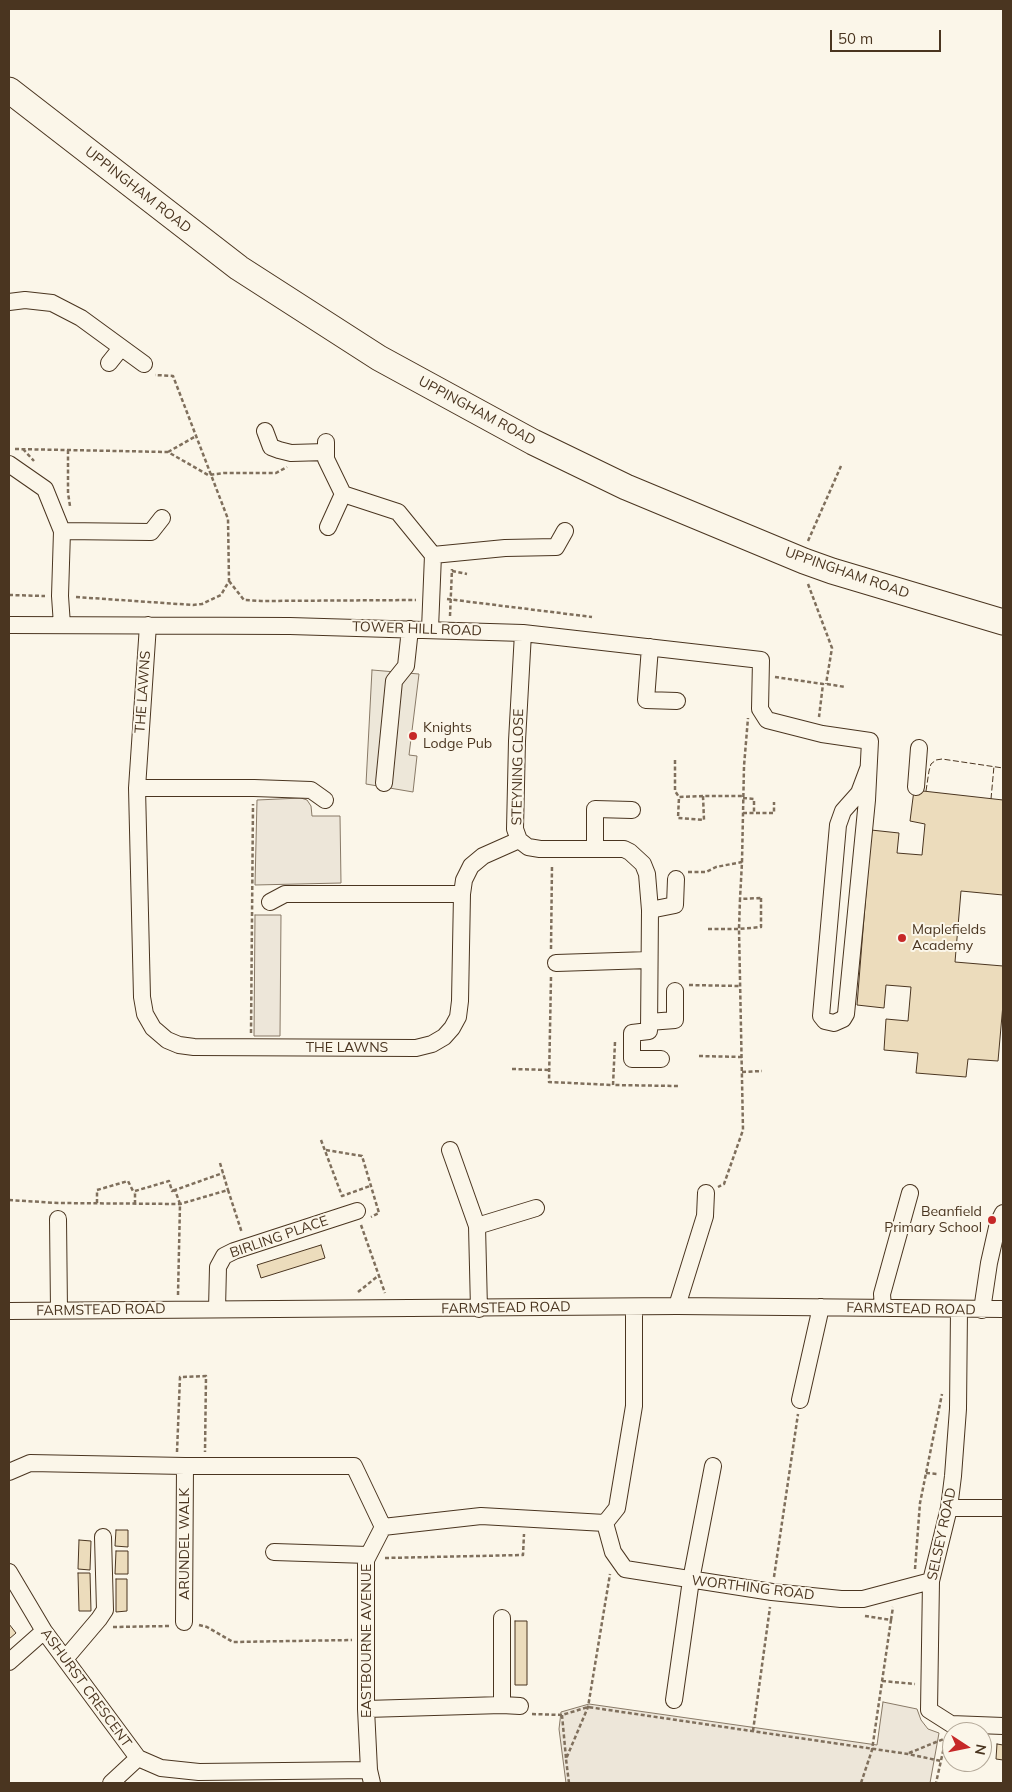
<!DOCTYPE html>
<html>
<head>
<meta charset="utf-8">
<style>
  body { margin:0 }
  #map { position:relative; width:1012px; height:1792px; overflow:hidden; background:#fbf6e9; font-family:Mulish,sans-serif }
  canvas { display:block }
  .frame { position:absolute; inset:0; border:10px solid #4a3520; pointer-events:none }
  .north { position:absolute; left:942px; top:1722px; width:50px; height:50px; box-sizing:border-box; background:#fbf6e9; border:1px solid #b4a999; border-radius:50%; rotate:101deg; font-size:14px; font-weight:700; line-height:20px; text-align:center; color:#4a3520 }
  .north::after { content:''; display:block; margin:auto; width:18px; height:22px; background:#c62828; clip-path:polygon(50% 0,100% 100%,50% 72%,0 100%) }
  .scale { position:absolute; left:830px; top:30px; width:111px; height:22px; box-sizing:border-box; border:2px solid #4a3520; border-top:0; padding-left:6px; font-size:15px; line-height:18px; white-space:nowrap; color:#4a3520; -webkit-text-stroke:4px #fbf6e9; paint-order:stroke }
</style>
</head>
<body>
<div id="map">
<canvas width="1012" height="1792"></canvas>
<div class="frame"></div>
<div class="north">N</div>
<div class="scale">50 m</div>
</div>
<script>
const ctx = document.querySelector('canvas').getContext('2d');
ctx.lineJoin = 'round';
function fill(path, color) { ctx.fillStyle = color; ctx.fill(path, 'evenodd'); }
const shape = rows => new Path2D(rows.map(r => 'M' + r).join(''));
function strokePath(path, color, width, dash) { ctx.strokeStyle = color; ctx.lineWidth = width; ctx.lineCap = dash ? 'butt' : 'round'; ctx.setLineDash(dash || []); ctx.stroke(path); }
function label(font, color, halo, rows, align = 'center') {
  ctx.font = font + ' Mulish,sans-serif'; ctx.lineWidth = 4; ctx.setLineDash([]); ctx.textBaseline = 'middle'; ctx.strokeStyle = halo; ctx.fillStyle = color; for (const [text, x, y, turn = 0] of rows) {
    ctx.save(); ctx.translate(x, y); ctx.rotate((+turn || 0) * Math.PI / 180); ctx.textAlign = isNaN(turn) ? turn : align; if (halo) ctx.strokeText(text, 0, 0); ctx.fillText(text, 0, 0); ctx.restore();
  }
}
const green = shape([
  [301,798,307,800,311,806,312,816,340,816,341,883,255,885,257,800,301,798],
  [255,915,281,915,280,1036,254,1036,255,915],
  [883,1702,917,1709,921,1720,928,1729,939,1733,930,1783,566,1783,559,1729,561,1712,589,1704,877,1745,883,1702]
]);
const parking = shape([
  [372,670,419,674,409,755,417,756,413,792,366,784,372,670]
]);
const building = shape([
  [914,790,1003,800,1003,895,961,891,955,962,1003,966,1003,1004,998,1061,968,1059,966,1077,916,1073,918,1053,884,1050,886,1019,908,1021,911,987,886,985,884,1008,857,1005,871,830,899,833,897,853,922,855,925,824,910,821,914,790],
  [321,1245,325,1258,261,1278,257,1265,321,1245],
  [116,1530,128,1530,128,1547,115,1546,116,1530],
  [79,1540,91,1541,90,1570,78,1569,79,1540],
  [116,1551,128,1551,128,1574,115,1574,116,1551],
  [78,1573,90,1573,91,1611,79,1611,78,1573],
  [116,1579,127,1579,127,1611,116,1612,116,1579],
  [515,1621,527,1621,527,1685,515,1685,515,1621],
  [9,1624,16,1633,9,1639,9,1624],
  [997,1744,1003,1745,1003,1760,996,1759,997,1744]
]);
const path = shape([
  [15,449,168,452,208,475,224,473,276,473,287,467],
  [23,449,34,461],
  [68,450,68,493,70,506],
  [168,452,196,436],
  [808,541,841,466],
  [452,571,467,574],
  [229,581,244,600,261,601,416,600],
  [808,584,832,648,826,684],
  [9,595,45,596],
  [76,597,193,605,202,604,221,595,229,581,228,519,173,376,155,375],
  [447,599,592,617],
  [450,616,452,569],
  [775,677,823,684,819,717],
  [827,684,845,687],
  [675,760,675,791,679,797],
  [703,796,679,797,678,818,704,820,703,796,743,796],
  [743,798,754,799,754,813],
  [743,813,774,813,774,802],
  [742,862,744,766,748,718],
  [688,872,706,872,716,867,742,862,740,899],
  [761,898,761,927,739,929,740,899,761,898],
  [708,929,739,929,743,1130,724,1184,718,1187],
  [551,949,552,865],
  [551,977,549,1082,613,1085],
  [689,985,740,986],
  [251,1033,253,804],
  [615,1042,613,1085,678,1086],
  [699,1056,742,1057],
  [512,1069,550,1070],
  [742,1072,762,1071],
  [321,1140,342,1196,370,1186],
  [326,1150,362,1156,379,1213,371,1217],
  [220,1163,228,1190],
  [9,1200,58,1203,180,1204,228,1190,242,1233],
  [97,1203,97,1190,128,1181,134,1193],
  [135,1204,135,1191,169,1181,172,1191,175,1190],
  [361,1225,385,1293],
  [358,1292,378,1276],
  [178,1295,180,1204,175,1190,223,1173],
  [177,1452,180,1377,206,1376,205,1452],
  [926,1473,937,1474],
  [385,1558,523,1555,524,1534],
  [915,1569,920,1503,942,1394],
  [774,1577,798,1414],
  [891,1620,893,1607],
  [199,1625,207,1627,233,1642,352,1640],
  [113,1627,170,1626],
  [882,1681,915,1684],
  [532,1714,562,1715,588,1707,908,1754,941,1761],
  [562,1715,566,1758],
  [753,1731,770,1607],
  [909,1753,946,1738,936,1783],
  [569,1783,566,1759,588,1707,610,1574],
  [861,1783,872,1750,891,1620,865,1616]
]);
const minor = shape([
  [9,302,25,300,52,303,81,318,144,364],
  [109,363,121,348],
  [265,431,271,447,279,450,291,453,326,452],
  [326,442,326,459,343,494,398,512,433,555,430,629],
  [9,464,45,489,62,531,60,596,62,625],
  [328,527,343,494],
  [62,531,151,532,162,518],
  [433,555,505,548,556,547,565,531],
  [9,625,290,626,523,633,761,660,760,709,767,720,822,734,870,741,867,800,846,1014,843,1019,834,1023,825,1021,821,1016,838,825,843,811,859,793,868,769],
  [148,625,137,788,142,997,145,1014,153,1028,167,1040,179,1045,194,1047,416,1048,432,1044,444,1037,452,1028,458,1017,460,1001,462,894,285,894,270,902],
  [523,633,517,741,515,829,519,840,528,847,540,849,624,849,630,852,643,864,647,874,650,910,649,1031,632,1033,632,1059,661,1059],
  [650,647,646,700,677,701],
  [384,783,394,681,406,666,410,629],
  [916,787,919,748],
  [137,788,254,788,311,790,325,800],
  [595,848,595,809,632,810],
  [462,894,464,880,471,866,483,856,519,840],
  [650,910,675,905,676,879],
  [556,963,649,960],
  [649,1022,675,1020,675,991],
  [450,1150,477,1226],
  [58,1219,59,1310],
  [677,1306,705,1216,706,1193],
  [883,1308,882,1294,910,1193],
  [217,1309,218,1267,224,1256,234,1251,357,1211],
  [479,1309,477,1226,536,1208],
  [959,1310,958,1409,953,1476,949,1508,931,1581,929,1710,951,1724,1003,1726],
  [982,1310,989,1263,998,1223,1003,1213],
  [9,1311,677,1306,1003,1309],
  [800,1400,821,1307],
  [9,1472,30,1463,185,1466,354,1466,383,1527],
  [949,1508,1003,1508],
  [605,1523,613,1552,625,1569,772,1592,841,1599,863,1599,931,1581],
  [274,1552,368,1555],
  [9,1572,44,1631,138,1758,161,1768,199,1772,369,1770],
  [502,1618,502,1705],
  [184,1622,185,1466],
  [65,1659,99,1619,105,1610,103,1537],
  [9,1662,44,1631],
  [674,1700,691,1580,713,1466],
  [366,1709,502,1705,520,1706],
  [111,1783,138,1758],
  [372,1783,369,1770,366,1709,366,1560,383,1527,481,1516,605,1523,617,1508,634,1406,634,1307]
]);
const highway = shape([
  [9,90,239,268,379,358,533,442,626,487,804,561,832,571,1003,622]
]);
const fence = shape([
  [926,791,929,771,931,764,936,760,942,759,1003,768],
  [991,799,994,766]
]);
const markers = [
  [413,736,5,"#c62828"],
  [902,938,5,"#c62828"],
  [992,1220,5,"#c62828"]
];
const streetNames = [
  ["UPPINGHAM ROAD",138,190,38],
  ["UPPINGHAM ROAD",477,411,28],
  ["UPPINGHAM ROAD",847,573,19],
  ["TOWER HILL ROAD",417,629,2],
  ["THE LAWNS",143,692,-86],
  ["STEYNING CLOSE",518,767,-89],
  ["THE LAWNS",347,1048],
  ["BIRLING PLACE",279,1237,-19],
  ["FARMSTEAD ROAD",506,1308,-1],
  ["FARMSTEAD ROAD",911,1309,1],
  ["FARMSTEAD ROAD",101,1310,-1],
  ["SELSEY ROAD",942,1534,-78],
  ["ARUNDEL WALK",185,1544,-90],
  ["WORTHING ROAD",753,1588,7],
  ["EASTBOURNE AVENUE",367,1641,-90],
  ["ASHURST CRESCENT",86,1688,54]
];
const poiNames = [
  ["Knights",423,728],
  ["Lodge Pub",423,744],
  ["Maplefields",912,930],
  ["Academy",912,946],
  ["Beanfield",982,1212,"right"],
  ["Primary School",982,1228,"right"]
];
fill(green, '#ede6d9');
strokePath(green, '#887966', 1);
fill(parking, '#ede7d9');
strokePath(parking, '#887966', 1);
fill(building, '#ecdcbc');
strokePath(building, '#4a3520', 1);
strokePath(minor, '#4a3520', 18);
strokePath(highway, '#4a3520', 27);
strokePath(path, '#7f6f5c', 2.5, [4, 2.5]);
strokePath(minor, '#fbf6e9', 16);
strokePath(highway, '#fbf6e9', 25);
strokePath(fence, '#4a3520', 1, [6, 2.5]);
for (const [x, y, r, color] of markers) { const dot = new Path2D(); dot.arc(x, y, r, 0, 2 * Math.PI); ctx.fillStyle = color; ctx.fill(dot); strokePath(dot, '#fbf6e9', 2); }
label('14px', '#4a3520', '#fbf6e9', streetNames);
label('14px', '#4a3520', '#fbf6e9', poiNames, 'left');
</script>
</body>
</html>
